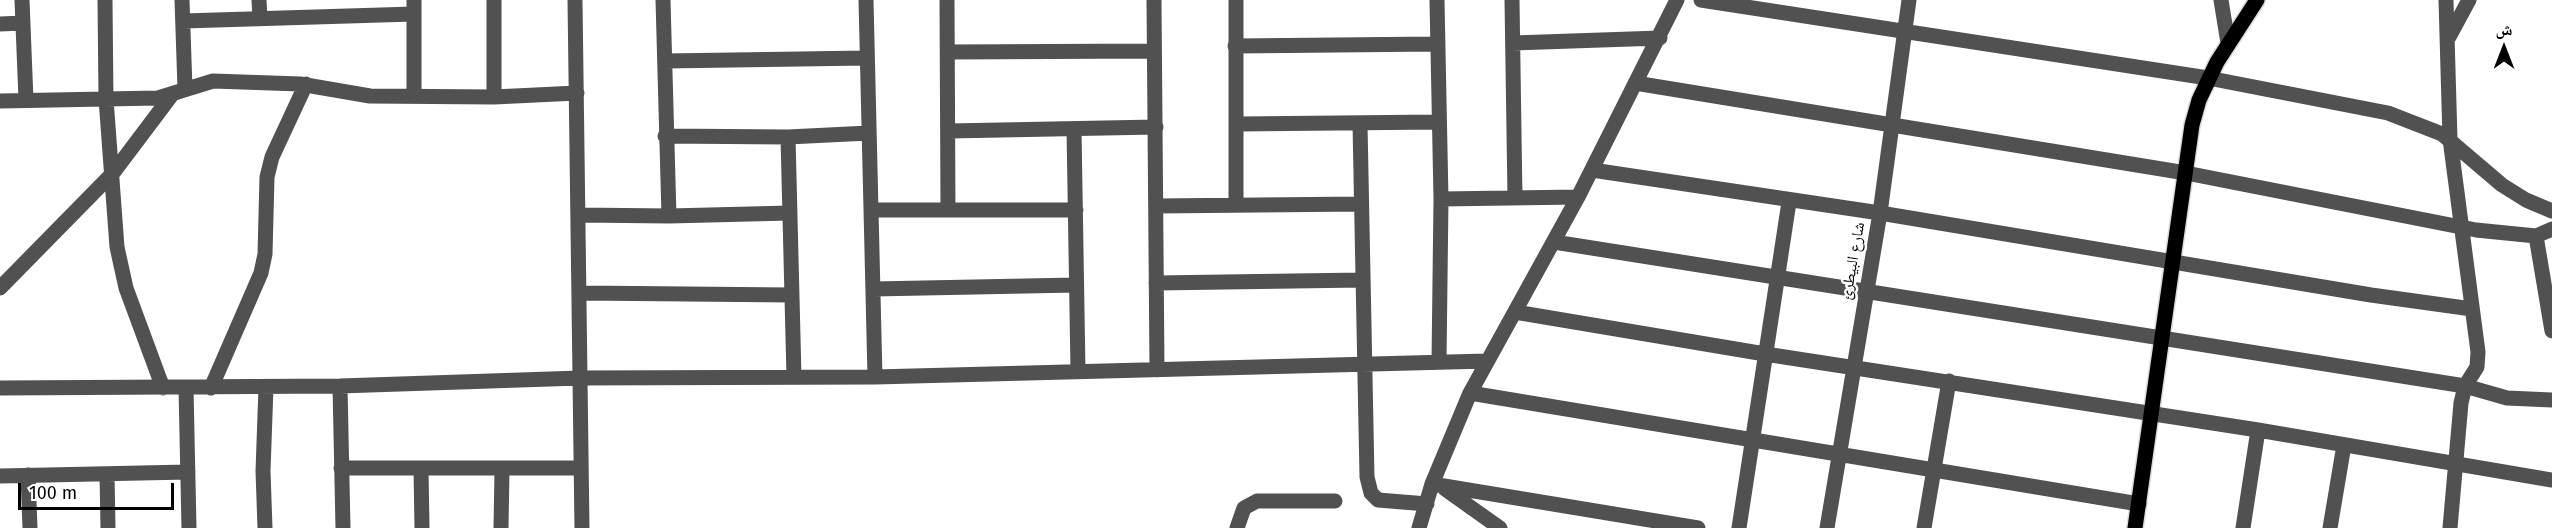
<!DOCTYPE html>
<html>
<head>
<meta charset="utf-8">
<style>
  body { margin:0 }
  #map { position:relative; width:2552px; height:528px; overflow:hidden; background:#fff; font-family:"Fira Sans","Noto Naskh Arabic",sans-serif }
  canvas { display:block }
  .north { position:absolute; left:2474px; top:18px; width:60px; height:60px; -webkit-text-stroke:4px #fff; paint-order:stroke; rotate:0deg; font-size:16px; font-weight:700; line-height:24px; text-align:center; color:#000 }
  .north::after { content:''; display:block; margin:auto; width:21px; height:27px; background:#000; clip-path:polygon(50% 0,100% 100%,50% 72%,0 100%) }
  .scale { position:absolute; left:18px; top:483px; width:156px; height:27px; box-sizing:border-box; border:3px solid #000; border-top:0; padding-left:8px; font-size:18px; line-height:21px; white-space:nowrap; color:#000; -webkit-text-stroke:4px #fff; paint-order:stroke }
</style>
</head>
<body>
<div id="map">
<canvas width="2552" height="528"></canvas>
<div class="north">ش</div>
<div class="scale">100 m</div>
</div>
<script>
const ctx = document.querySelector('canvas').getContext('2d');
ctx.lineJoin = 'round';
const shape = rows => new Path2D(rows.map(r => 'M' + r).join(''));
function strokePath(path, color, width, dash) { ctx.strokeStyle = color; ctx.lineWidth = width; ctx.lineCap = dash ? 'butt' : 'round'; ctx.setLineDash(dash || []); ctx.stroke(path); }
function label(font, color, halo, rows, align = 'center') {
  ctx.font = font + ' "Fira Sans","Noto Naskh Arabic",sans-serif'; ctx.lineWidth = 5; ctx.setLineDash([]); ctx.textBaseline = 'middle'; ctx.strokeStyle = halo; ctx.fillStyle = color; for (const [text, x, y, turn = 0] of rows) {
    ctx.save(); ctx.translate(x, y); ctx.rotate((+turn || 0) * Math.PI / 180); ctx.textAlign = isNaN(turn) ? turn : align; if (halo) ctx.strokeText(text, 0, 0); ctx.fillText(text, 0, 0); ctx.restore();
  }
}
const minor = shape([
  [22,0,26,100],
  [105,0,106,99,117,247,126,288,163,388],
  [182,0,185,89],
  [259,0,260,18],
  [494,0,494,97],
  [575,0,582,528],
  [663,0,669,216],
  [866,0,875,377],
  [947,0,948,210],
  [1154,0,1157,370],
  [1236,0,1236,205],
  [1437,0,1441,199,1439,362],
  [1512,0,1515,198],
  [1701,0,2208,78,2388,113,2442,134,2502,185,2526,200,2552,211],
  [2221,0,2228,43],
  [2446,0,2450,139,2478,352,2477,367,2465,386,2461,403,2450,528],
  [183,21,414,14],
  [0,24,23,23],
  [2449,37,2469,0],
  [1513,43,1660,38],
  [1235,46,1437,44],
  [948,52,1153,51],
  [665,61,867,58],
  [1635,83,2186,173,2476,230,2536,236,2552,229],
  [414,95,414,0],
  [0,101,158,98,213,81,300,84,370,96,494,97,577,93],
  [1237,124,1438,122],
  [1360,124,1367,477,1371,493,1378,500,1427,504],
  [1074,129,1078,371],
  [949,131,1156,127],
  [665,136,788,137,869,133],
  [788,137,794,377],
  [1592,170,1880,213,2371,295,2472,309],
  [1441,199,1578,197],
  [1156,206,1361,204],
  [871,210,1076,210],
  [580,215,669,216,790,213],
  [2536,236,2552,331],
  [1554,242,2465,386,2507,398,2552,400],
  [1156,283,1362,280],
  [0,288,113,173,171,96],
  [873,289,1076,285],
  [581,293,792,295],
  [1515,312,1765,354,2258,430,2552,480],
  [340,386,343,528],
  [0,388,340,386,580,378,875,377,1487,361],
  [186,388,189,528],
  [211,388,261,273,265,254,267,177,272,157,306,84],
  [1470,393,2139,504],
  [341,468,581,468],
  [421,469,422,528],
  [107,474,108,528],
  [28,475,30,528],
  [0,476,188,472],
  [1432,484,1698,528],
  [1445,489,1500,528],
  [265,528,263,471,266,387],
  [501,528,502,470],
  [1237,528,1244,508,1257,501,1335,501],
  [1419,528,1432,484,1470,393,1578,197,1677,0],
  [1739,528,1789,202],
  [1827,528,1880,213,1909,0],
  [1924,528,1949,381],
  [2243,528,2258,430],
  [2330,528,2344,445]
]);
const major = shape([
  [2135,528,2192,125,2199,100,2217,62,2257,0]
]);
const streetNames = [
  ["شارع البيطرئ",1853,261,-80]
];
strokePath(major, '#dbdbdb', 18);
strokePath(minor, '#515151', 15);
strokePath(major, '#000', 15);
label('16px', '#000', '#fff', streetNames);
</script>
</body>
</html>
